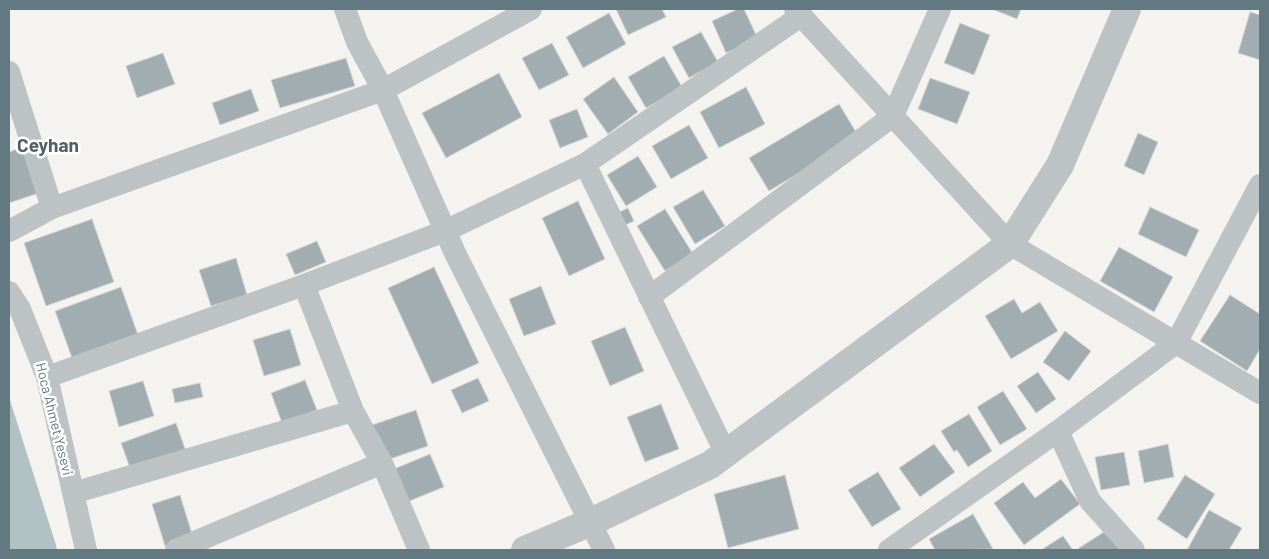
<!DOCTYPE html>
<html>
<head>
<meta charset="utf-8">
<style>
  body { margin:0 }
  #map { position:relative; width:1269px; height:559px; overflow:hidden; background:#f4f3f0; font-family:Barlow,sans-serif }
  canvas { display:block }
  .frame { position:absolute; inset:0; border:10px solid #637981; pointer-events:none }
</style>
</head>
<body>
<div id="map">
<canvas width="1269" height="559"></canvas>
<div class="frame"></div>
</div>
<script>
const ctx = document.querySelector('canvas').getContext('2d');
ctx.lineJoin = 'round';
function fill(path, color) { ctx.fillStyle = color; ctx.fill(path, 'evenodd'); }
const shape = rows => new Path2D(rows.map(r => 'M' + r).join(''));
function strokePath(path, color, width, dash) { ctx.strokeStyle = color; ctx.lineWidth = width; ctx.lineCap = dash ? 'butt' : 'round'; ctx.setLineDash(dash || []); ctx.stroke(path); }
function label(font, color, halo, rows, align = 'center') {
  ctx.font = font + ' Barlow,sans-serif'; ctx.lineWidth = 5; ctx.setLineDash([]); ctx.textBaseline = 'middle'; ctx.strokeStyle = halo; ctx.fillStyle = color; for (const [text, x, y, turn = 0] of rows) {
    ctx.save(); ctx.translate(x, y); ctx.rotate((+turn || 0) * Math.PI / 180); ctx.textAlign = isNaN(turn) ? turn : align; if (halo) ctx.strokeText(text, 0, 0); ctx.fillText(text, 0, 0); ctx.restore();
  }
}
const water = shape([
  [9,397,56,545,57,550,9,550]
]);
const building = shape([
  [616,9,662,9,666,17,628,35,616,9],
  [738,9,744,9,758,39,726,53,712,21,738,9],
  [992,9,1021,9,1017,19,992,9],
  [1250,12,1260,15,1260,60,1238,53,1250,12],
  [609,13,626,44,583,68,566,37,609,13],
  [960,23,990,35,974,75,944,63,960,23],
  [701,32,718,62,689,78,672,47,701,32],
  [552,43,569,75,539,90,522,58,552,43],
  [163,53,175,84,137,98,126,66,163,53],
  [664,56,682,87,646,108,628,77,664,56],
  [346,58,355,86,280,108,271,80,346,58],
  [499,73,522,117,446,158,422,113,499,73],
  [614,77,638,112,608,134,583,99,614,77],
  [930,78,970,92,957,124,918,109,930,78],
  [746,87,765,124,719,148,700,112,746,87],
  [251,89,259,111,220,125,212,103,251,89],
  [839,104,859,137,769,191,749,158,839,104],
  [577,109,588,137,560,148,549,120,577,109],
  [689,125,708,158,671,179,652,146,689,125],
  [1138,133,1158,142,1144,175,1124,166,1138,133],
  [23,147,39,193,9,203,9,152,23,147],
  [638,156,657,187,626,206,607,175,638,156],
  [703,190,725,226,695,244,673,207,703,190],
  [578,201,605,259,569,276,542,218,578,201],
  [1150,207,1199,230,1186,257,1138,234,1150,207],
  [628,208,634,221,621,227,615,214,628,208],
  [665,209,693,254,665,271,637,226,665,209],
  [92,219,114,282,46,306,24,243,92,219],
  [317,241,326,262,295,275,286,254,317,241],
  [1119,247,1173,277,1154,312,1100,281,1119,247],
  [236,258,247,295,211,306,199,270,236,258],
  [434,267,479,363,432,384,388,288,434,267],
  [541,286,556,324,524,336,509,299,541,286],
  [121,287,138,335,72,358,55,311,121,287],
  [1230,295,1260,314,1260,349,1247,371,1200,341,1230,295],
  [1014,299,1022,313,1040,302,1058,331,1011,359,985,316,1014,299],
  [625,327,644,371,610,386,591,341,625,327],
  [290,329,301,365,264,376,253,340,290,329],
  [1065,331,1091,351,1069,381,1043,362,1065,331],
  [1038,372,1056,399,1036,413,1017,386,1038,372],
  [478,378,489,401,462,413,451,390,478,378],
  [305,380,317,410,282,423,271,393,305,380],
  [143,381,154,416,119,427,109,391,143,381],
  [200,383,203,397,175,403,172,389,200,383],
  [1003,391,1027,429,1000,445,977,407,1003,391],
  [661,404,679,449,645,462,627,417,661,404],
  [416,410,428,446,381,462,369,426,416,410],
  [969,414,992,451,968,467,957,450,954,452,941,431,969,414],
  [176,423,188,457,133,476,121,443,176,423],
  [934,444,955,472,920,497,899,468,934,444],
  [1168,444,1174,477,1144,483,1138,451,1168,444],
  [1124,452,1130,485,1101,490,1095,457,1124,452],
  [430,454,444,487,407,502,394,469,430,454],
  [878,472,901,509,872,527,848,490,878,472],
  [785,475,799,529,728,548,714,494,785,475],
  [1185,475,1215,494,1187,539,1157,519,1185,475],
  [1061,479,1080,504,1024,545,994,503,1023,482,1035,498,1061,479],
  [180,495,193,537,165,546,152,504,180,495],
  [1209,510,1242,528,1229,550,1187,550,1209,510],
  [973,514,993,549,935,550,929,539,973,514],
  [1107,530,1120,550,1076,550,1107,530],
  [1063,536,1073,550,1041,550,1063,536]
]);
const minor = shape([
  [345,9,357,42,383,90,455,253,604,550],
  [795,9,1010,244,1260,393],
  [9,72,52,208],
  [585,164,726,454],
  [9,231,52,208,383,90,531,9],
  [304,285,353,411,382,463,419,550],
  [9,292,20,309,47,377,86,550],
  [649,297,893,116,940,9],
  [47,377,304,285,445,231,585,164,801,16],
  [1058,431,1090,501,1134,550],
  [73,493,353,411],
  [176,550,382,463],
  [889,550,1058,431,1176,343,1260,185]
]);
const tertiary = shape([
  [525,550,591,522,710,465,1010,244,1060,165,1127,9]
]);
const streetNames = [
  ["Hoca Ahmet Yesevi",54,419,76]
];
const districtNames = [
  ["Ceyhan",48,146]
];
fill(water, '#b1c2c4');
fill(building, '#a1adb0');
strokePath(building, '#d5d5d3', 1);
strokePath(minor, '#bdc2c4', 22);
strokePath(tertiary, '#bdc2c4', 28);
label('14px', '#637981', '#fff', streetNames);
label('bold 19px', '#516066', '#fff', districtNames);
</script>
</body>
</html>
